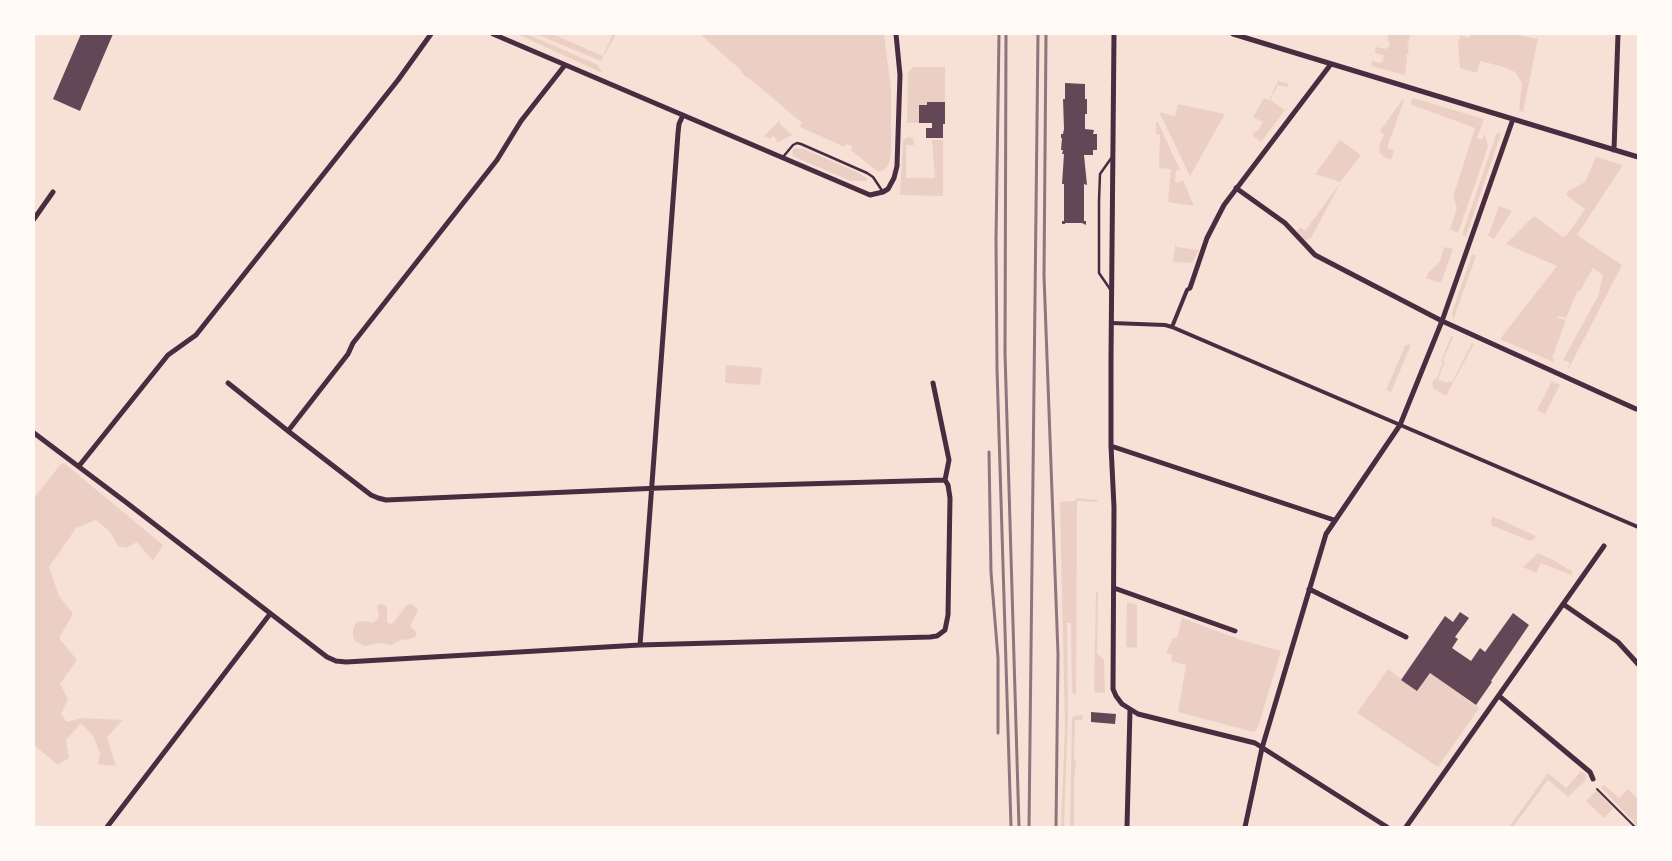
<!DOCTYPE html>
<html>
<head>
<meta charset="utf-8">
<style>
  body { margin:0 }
  #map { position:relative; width:1672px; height:861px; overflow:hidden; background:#f7e1d7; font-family:"DM Sans",sans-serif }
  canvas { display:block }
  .frame { position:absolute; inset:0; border:35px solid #fffaf5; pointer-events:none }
</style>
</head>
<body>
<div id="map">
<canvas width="1672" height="861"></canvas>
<div class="frame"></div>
</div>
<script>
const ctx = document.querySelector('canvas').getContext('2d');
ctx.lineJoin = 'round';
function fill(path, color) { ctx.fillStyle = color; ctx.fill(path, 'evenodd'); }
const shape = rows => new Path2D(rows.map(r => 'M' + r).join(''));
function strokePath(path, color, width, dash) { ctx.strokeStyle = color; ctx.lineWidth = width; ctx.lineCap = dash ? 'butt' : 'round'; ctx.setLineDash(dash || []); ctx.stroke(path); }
const green = shape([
  [517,34,527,34,598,65,599,68,603,71,600,72],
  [536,34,552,34,603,56,612,36,608,34,616,34,601,61],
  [700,34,884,34,891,88,891,151,890,161,886,168,882,171,878,172,851,150,852,146,846,144,845,147,802,128,800,126,802,123,749,78,747,78,742,73,741,70],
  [1389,34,1410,34,1409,41,1408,41,1407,44,1409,45,1408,54,1406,55,1407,58,1405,75,1371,66,1372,61,1379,63,1383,61,1384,55,1375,53,1375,50,1376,47,1385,49,1389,47,1390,43,1387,40],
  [1471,34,1514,34,1538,39,1523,112,1519,110,1522,83,1515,72,1504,67,1480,61,1477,73,1460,68,1458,41,1461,35,1469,38],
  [913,67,945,67,945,102,927,102,927,105,919,105,919,123,907,123,908,73],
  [1278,81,1289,84,1287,87,1278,85,1270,100,1285,110,1261,142,1252,135,1255,131,1257,132,1263,122,1253,117,1264,98,1269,100],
  [1413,98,1484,119,1477,138,1482,140,1485,134,1488,147,1458,233,1450,229,1457,208,1453,197,1475,128,1410,104],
  [1403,99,1404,100,1387,148,1394,151,1391,160,1384,157,1380,153,1379,146,1384,135,1380,131],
  [1178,104,1225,114,1190,176,1159,112,1175,116],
  [780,120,781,120,779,123,792,135,779,142,776,141,777,138,772,136,771,139,764,136],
  [1156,122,1158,122,1180,170,1176,170,1175,181,1177,183,1183,180,1194,206,1168,202,1171,169,1159,168,1160,135,1156,134],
  [1497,132,1501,134,1466,236,1462,235],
  [908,137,913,138,914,145,906,145,906,178,935,178,932,140,943,140,943,196,900,195,903,140],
  [1340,140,1361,155,1340,182,1315,174],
  [794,148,804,149,859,173,866,178,867,181,851,181,793,156,792,153],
  [1596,157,1623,165,1577,235,1622,265,1569,368,1568,368,1570,363,1563,360,1598,296,1603,275,1593,268,1580,291,1578,290,1566,318,1558,316,1558,318,1566,320,1552,358,1554,359,1553,362,1500,339,1557,266,1506,244,1534,216,1563,237,1566,235,1567,235,1585,209,1566,195,1568,191,1585,182],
  [1341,182,1311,238,1305,240,1300,238,1297,231,1301,227,1305,231],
  [1499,206,1512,211,1494,239,1488,236],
  [1176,240,1176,247,1199,250,1192,263,1173,262],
  [1444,247,1453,249,1441,283,1426,278,1428,273,1440,261],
  [1472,254,1476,256,1453,320,1452,313],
  [1451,336,1453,337,1443,361,1445,362,1438,379,1447,383,1448,381,1452,382,1472,343,1474,344,1446,396,1433,388,1432,383,1434,379,1436,379,1443,363,1441,362],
  [1409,344,1411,345,1391,392,1386,390,1405,346],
  [726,365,762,368,760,385,725,383],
  [1552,381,1560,385,1545,414,1537,410],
  [64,463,163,545,153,561,137,542,126,548,118,546,110,532,96,520,76,528,49,567,59,596,73,614,59,638,77,660,60,684,68,699,61,714,67,722,82,718,123,720,107,737,116,766,98,764,100,753,93,736,81,723,66,740,69,758,58,765,34,745,34,498,60,465],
  [1076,498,1098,500,1097,502,1077,501,1076,694,1073,694,1072,690,1071,623,1067,623,1068,713,1064,827,1061,827,1065,728,1060,502,1075,501],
  [1492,516,1536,536,1534,539,1530,541,1491,525],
  [1538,553,1553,560,1573,572,1571,575,1541,563,1536,573,1523,567],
  [1096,590,1098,593,1097,653,1104,660,1105,693,1094,692],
  [1127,602,1137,605,1137,648,1126,647],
  [379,604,385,605,387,608,387,622,390,624,393,623,406,606,409,604,413,605,418,610,410,626,417,633,415,637,407,640,402,639,392,645,380,643,364,646,355,641,353,637,353,629,357,622,365,621,372,623,377,620,379,616,377,607],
  [1182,618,1241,640,1281,651,1258,727,1254,732,1178,712,1186,665,1171,661,1172,655,1166,653,1173,638,1177,638],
  [1388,669,1417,691,1430,673,1479,708,1438,767,1357,713],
  [1083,715,1082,720,1075,720,1074,760,1076,761,1074,779,1074,827,1070,827,1072,720,1073,716],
  [1581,771,1586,774,1585,781,1568,797,1548,780,1513,827,1509,827,1548,773,1566,788],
  [1604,785,1619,798,1628,789,1638,799,1638,827,1601,787],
  [1597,790,1613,808,1604,818,1586,801]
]);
const building = shape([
  [81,34,113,34,80,111,53,99],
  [1065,83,1085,84,1085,99,1087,99,1087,114,1085,114,1085,129,1094,130,1093,134,1097,134,1097,150,1093,150,1093,155,1084,155,1087,185,1084,184,1084,221,1086,221,1086,225,1082,223,1065,223,1065,224,1062,224,1062,221,1064,221,1064,184,1062,184,1064,154,1062,154,1063,150,1061,150,1062,138,1061,138,1061,134,1063,134,1064,129,1063,99,1065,99],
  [927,102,945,102,945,124,943,124,943,138,926,138,926,128,932,128,932,123,919,123,919,105,927,105],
  [1460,612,1469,618,1455,637,1458,639,1452,648,1471,661,1480,648,1485,652,1513,613,1529,625,1491,681,1492,682,1476,705,1430,673,1417,691,1401,680,1445,616,1453,622],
  [1091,712,1116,714,1115,724,1091,722]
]);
const path = shape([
  [1597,789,1635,827]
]);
const service = shape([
  [783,157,793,145,797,143,801,144,867,173,873,177,883,192],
  [1110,289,1099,273,1099,201,1100,174,1112,157]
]);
const pedestrian = shape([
  [1112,323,1165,325,1172,327,1638,527],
  [1172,327,1187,290,1190,288]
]);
const minor = shape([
  [493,34,870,195,883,192,888,189,894,178,897,166,900,75,896,34],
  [1114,34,1111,357,1111,446,1114,507,1113,689,1116,696,1122,704,1138,714,1255,743,1387,827],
  [1233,34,1638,157],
  [1614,150,1618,34],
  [1236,188,1285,223,1315,255,1442,321,1636,409],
  [34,219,53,192],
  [1190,288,1207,238,1224,205,1331,64],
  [228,383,288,431,371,495,378,498,386,500,660,488,945,480],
  [288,431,348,354,353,343,497,160,521,121,565,65],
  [34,433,127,503,327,657,336,661,346,662,640,645,930,637,937,636,945,630,948,615,950,498,948,485,945,480,949,460,933,383],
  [1111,446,1334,520],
  [79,466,168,355,196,335,398,80,431,34],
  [1114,588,1235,631],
  [1309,589,1406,637],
  [1563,604,1618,642,1638,664],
  [640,645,678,133,679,124,683,115],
  [1499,696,1590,772,1593,779],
  [107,827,270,614],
  [1127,827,1130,710],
  [1245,827,1262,748,1326,534,1400,425,1442,321,1513,119],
  [1406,827,1604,546]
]);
const rail = shape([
  [999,34,996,240,997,369,1011,827],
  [1006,34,1005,353,1019,827],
  [1046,34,1044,276,1058,654,1056,827],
  [989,452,991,572,998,658,998,733],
  [1029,827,1038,34]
]);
fill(green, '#ebcfc5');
fill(building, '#644757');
strokePath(path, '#4a2c40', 2);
strokePath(service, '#4a2c40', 2.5);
strokePath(pedestrian, '#4a2c40', 4);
strokePath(minor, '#4a2c40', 5);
strokePath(rail, '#8f747c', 3);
</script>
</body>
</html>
